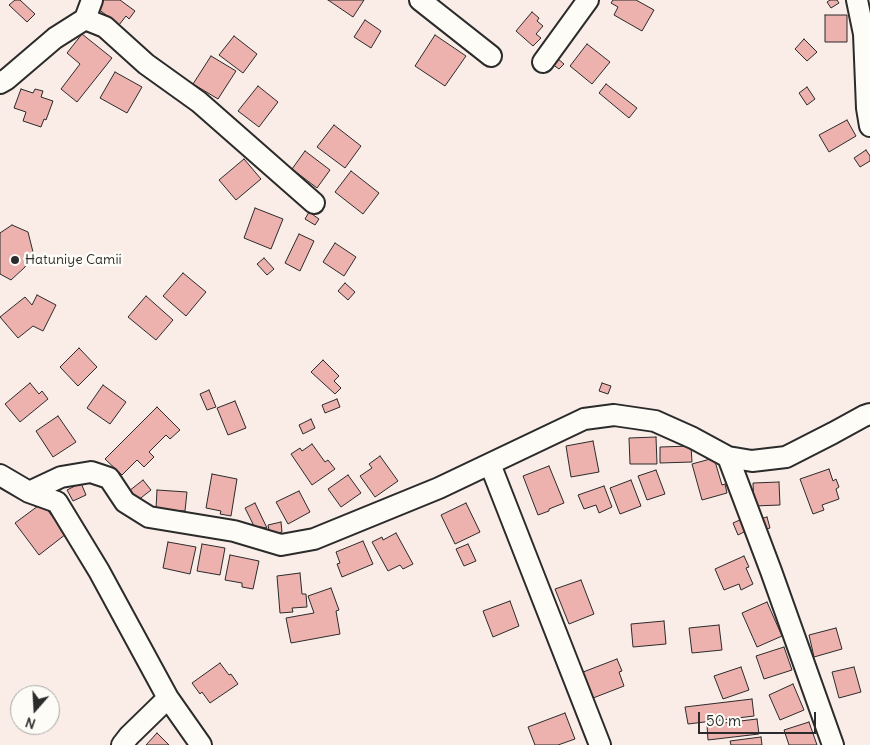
<!DOCTYPE html>
<html>
<head>
<meta charset="utf-8">
<style>
  body { margin:0 }
  #map { position:relative; width:870px; height:745px; overflow:hidden; background:#faede8; font-family:Delius,sans-serif }
  canvas { display:block }
  .north { position:absolute; left:10px; top:685px; width:50px; height:50px; box-sizing:border-box; background:#fdfcf7; border:1px solid #a9a8a5; border-radius:50%; rotate:199deg; font-size:14px; font-weight:700; line-height:20px; text-align:center; color:#2b2b2b }
  .north::after { content:''; display:block; margin:auto; width:18px; height:22px; background:#2b2b2b; clip-path:polygon(50% 0,100% 100%,50% 72%,0 100%) }
  .scale { position:absolute; left:698px; top:712px; width:118px; height:22px; box-sizing:border-box; border:2px solid #2b2b2b; border-top:0; padding-left:6px; font-size:15px; line-height:18px; white-space:nowrap; color:#2b2b2b; -webkit-text-stroke:4px #fdfcf7; paint-order:stroke }
</style>
</head>
<body>
<div id="map">
<canvas width="870" height="745"></canvas>
<div class="north">N</div>
<div class="scale">50 m</div>
</div>
<script>
const ctx = document.querySelector('canvas').getContext('2d');
ctx.lineJoin = 'round';
function fill(path, color) { ctx.fillStyle = color; ctx.fill(path, 'evenodd'); }
const shape = rows => new Path2D(rows.map(r => 'M' + r).join(''));
function strokePath(path, color, width, dash) { ctx.strokeStyle = color; ctx.lineWidth = width; ctx.lineCap = dash ? 'butt' : 'round'; ctx.setLineDash(dash || []); ctx.stroke(path); }
function label(font, color, halo, rows, align = 'center') {
  ctx.font = font + ' Delius,sans-serif'; ctx.lineWidth = 5; ctx.setLineDash([]); ctx.textBaseline = 'middle'; ctx.strokeStyle = halo; ctx.fillStyle = color; for (const [text, x, y, turn = 0] of rows) {
    ctx.save(); ctx.translate(x, y); ctx.rotate((+turn || 0) * Math.PI / 180); ctx.textAlign = isNaN(turn) ? turn : align; if (halo) ctx.strokeText(text, 0, 0); ctx.fillText(text, 0, 0); ctx.restore();
  }
}
const building = shape([
  [15,0,20,0,35,14,27,22,9,5,15,0],
  [103,0,120,0,135,11,129,19,126,16,119,25,97,8,103,0],
  [328,0,364,0,353,17,328,0],
  [613,0,636,0,654,10,642,31,614,15,618,7,611,3,613,0],
  [830,0,837,0,839,3,831,8,827,2,830,0],
  [532,12,539,18,537,21,543,26,536,34,541,38,533,46,516,31,532,12],
  [825,15,847,15,847,42,825,42,825,15],
  [365,20,381,31,371,48,354,37,365,20],
  [82,34,112,58,77,102,61,89,80,64,67,53,82,34],
  [435,35,466,56,445,86,415,66,435,35],
  [234,36,257,54,243,73,219,55,234,36],
  [804,39,817,52,807,61,795,49,804,39],
  [587,44,610,62,592,84,570,66,587,44],
  [211,56,236,71,218,99,193,84,211,56],
  [557,58,564,64,559,69,552,64,557,58],
  [115,72,142,87,127,113,100,98,115,72],
  [606,84,637,108,629,118,599,93,606,84],
  [258,86,278,102,259,127,238,111,258,86],
  [807,87,815,99,807,105,799,93,807,87],
  [21,89,33,93,35,89,43,91,41,97,53,101,46,120,44,119,41,127,23,121,26,112,14,108,21,89],
  [847,120,856,136,829,152,819,135,847,120],
  [334,125,361,146,345,168,317,147,334,125],
  [866,150,870,156,870,161,860,167,854,158,866,150],
  [305,151,330,170,317,188,292,169,305,151],
  [244,159,261,179,236,200,219,180,244,159],
  [351,171,379,193,363,214,335,192,351,171],
  [255,208,283,219,271,249,244,238,255,208],
  [309,212,319,219,315,225,305,219,309,212],
  [12,225,28,232,33,252,25,267,11,280,0,274,0,233,12,225],
  [299,234,314,241,300,271,285,263,299,234],
  [335,243,356,257,344,276,323,262,335,243],
  [264,258,274,269,267,275,257,264,264,258],
  [183,273,206,292,186,316,163,296,183,273],
  [345,283,355,292,348,300,338,291,345,283],
  [37,295,56,305,43,331,33,326,18,338,0,317,25,297,32,305,37,295],
  [146,296,173,320,156,340,128,317,146,296],
  [79,348,97,367,78,386,60,367,79,348],
  [323,360,339,376,334,381,341,388,335,394,311,372,323,360],
  [30,383,39,394,42,391,48,399,20,422,5,404,30,383],
  [602,383,611,386,608,394,599,391,602,383],
  [103,385,126,402,110,424,87,408,103,385],
  [209,390,216,407,207,410,200,394,209,390],
  [337,399,340,407,325,413,322,405,337,399],
  [235,401,246,428,228,435,217,408,235,401],
  [157,407,180,430,170,439,166,435,149,452,154,457,144,467,137,460,122,475,105,459,157,407],
  [58,416,76,442,53,457,36,431,58,416],
  [311,419,315,428,303,434,299,425,311,419],
  [656,437,657,464,630,464,629,438,656,437],
  [593,441,599,472,571,477,566,446,593,441],
  [312,444,325,462,328,460,335,469,312,485,291,454,300,448,302,451,312,444],
  [691,446,692,462,660,463,660,447,691,446],
  [380,456,398,481,375,497,360,476,372,468,369,464,380,456],
  [714,458,722,485,725,484,727,493,702,500,692,464,714,458],
  [549,466,564,503,549,509,549,511,538,515,523,476,549,466],
  [829,469,833,481,836,479,839,487,836,489,839,499,822,505,824,510,813,514,800,479,829,469],
  [656,470,665,494,647,500,638,476,656,470],
  [212,474,237,479,231,516,220,514,221,511,206,508,212,474],
  [348,475,361,493,341,507,328,489,348,475],
  [143,480,151,490,137,501,129,491,143,480],
  [631,480,641,506,620,514,610,488,631,480],
  [779,482,780,505,754,506,753,483,779,482],
  [81,483,86,495,73,501,67,490,81,483],
  [604,486,612,507,599,513,596,505,584,509,578,495,604,486],
  [157,490,187,492,185,511,156,509,157,490],
  [299,491,310,512,288,524,276,502,299,491],
  [42,503,66,534,39,555,15,523,42,503],
  [255,503,267,528,254,526,245,508,255,503],
  [466,503,480,532,455,544,441,515,466,503],
  [767,517,770,528,759,531,756,520,767,517],
  [742,519,746,531,738,535,733,523,742,519],
  [281,522,282,532,270,535,268,525,281,522],
  [396,533,413,564,403,569,400,565,388,571,372,542,382,537,383,540,396,533],
  [363,541,373,564,342,577,337,564,340,563,336,552,363,541],
  [168,542,196,547,190,574,163,568,168,542],
  [202,544,225,548,220,575,197,571,202,544],
  [468,544,476,561,464,566,456,549,468,544],
  [230,555,259,561,253,589,242,587,242,583,225,580,230,555],
  [744,556,749,567,746,568,753,584,741,590,739,584,724,590,715,569,744,556],
  [300,573,302,594,306,594,307,607,292,608,293,612,280,613,277,576,300,573],
  [581,580,594,614,569,624,555,589,581,580],
  [331,588,339,610,336,611,340,634,291,643,286,618,314,613,308,596,331,588],
  [510,601,519,626,493,637,483,611,510,601],
  [767,602,782,636,757,647,742,613,767,602],
  [664,621,666,644,633,647,631,624,664,621],
  [719,625,722,650,692,653,689,628,719,625],
  [836,628,842,649,814,657,809,635,836,628],
  [784,647,792,670,764,679,756,656,784,647],
  [617,659,622,671,619,672,624,686,588,700,578,674,617,659],
  [220,663,229,675,231,674,238,684,210,703,202,692,200,694,192,683,220,663],
  [741,667,749,690,723,699,714,676,741,667],
  [854,667,861,692,839,698,832,672,854,667],
  [793,684,804,710,780,720,769,695,793,684],
  [752,699,754,716,688,724,685,707,752,699],
  [565,713,575,739,558,745,535,745,528,727,565,713],
  [757,719,759,734,708,740,707,725,757,719],
  [809,722,817,745,789,745,784,730,809,722],
  [157,733,169,745,146,745,157,733],
  [761,737,762,745,731,745,730,741,761,737]
]);
const minor = shape([
  [420,0,491,56],
  [857,0,864,34,867,108,870,126],
  [85,19,92,0],
  [543,62,588,0],
  [0,83,7,79,55,38,85,19,105,27,146,64,199,102,314,203],
  [728,457,771,571,833,745],
  [490,464,600,745],
  [0,475,29,492,57,502,99,571,168,698,201,745],
  [29,492,61,477,91,472,109,478,125,502,149,517,234,531,281,545,314,539,439,488,584,419,614,415,655,421,693,438,728,457,752,461,786,457,833,433,864,416,870,414],
  [122,745,129,736,168,698]
]);
const markers = [
  [15,260,5,"#2b2b2b"]
];
const poiNames = [
  ["Hatuniye Camii",25,260]
];
fill(building, '#edb1ae');
strokePath(building, '#2b2b2b', 1);
strokePath(minor, '#2b2b2b', 24);
strokePath(minor, '#fdfcf7', 20);
for (const [x, y, r, color] of markers) { const dot = new Path2D(); dot.arc(x, y, r, 0, 2 * Math.PI); ctx.fillStyle = color; ctx.fill(dot); strokePath(dot, '#fdfcf7', 2); }
label('14px', '#2b2b2b', '#fdfcf7', poiNames, 'left');
</script>
</body>
</html>
